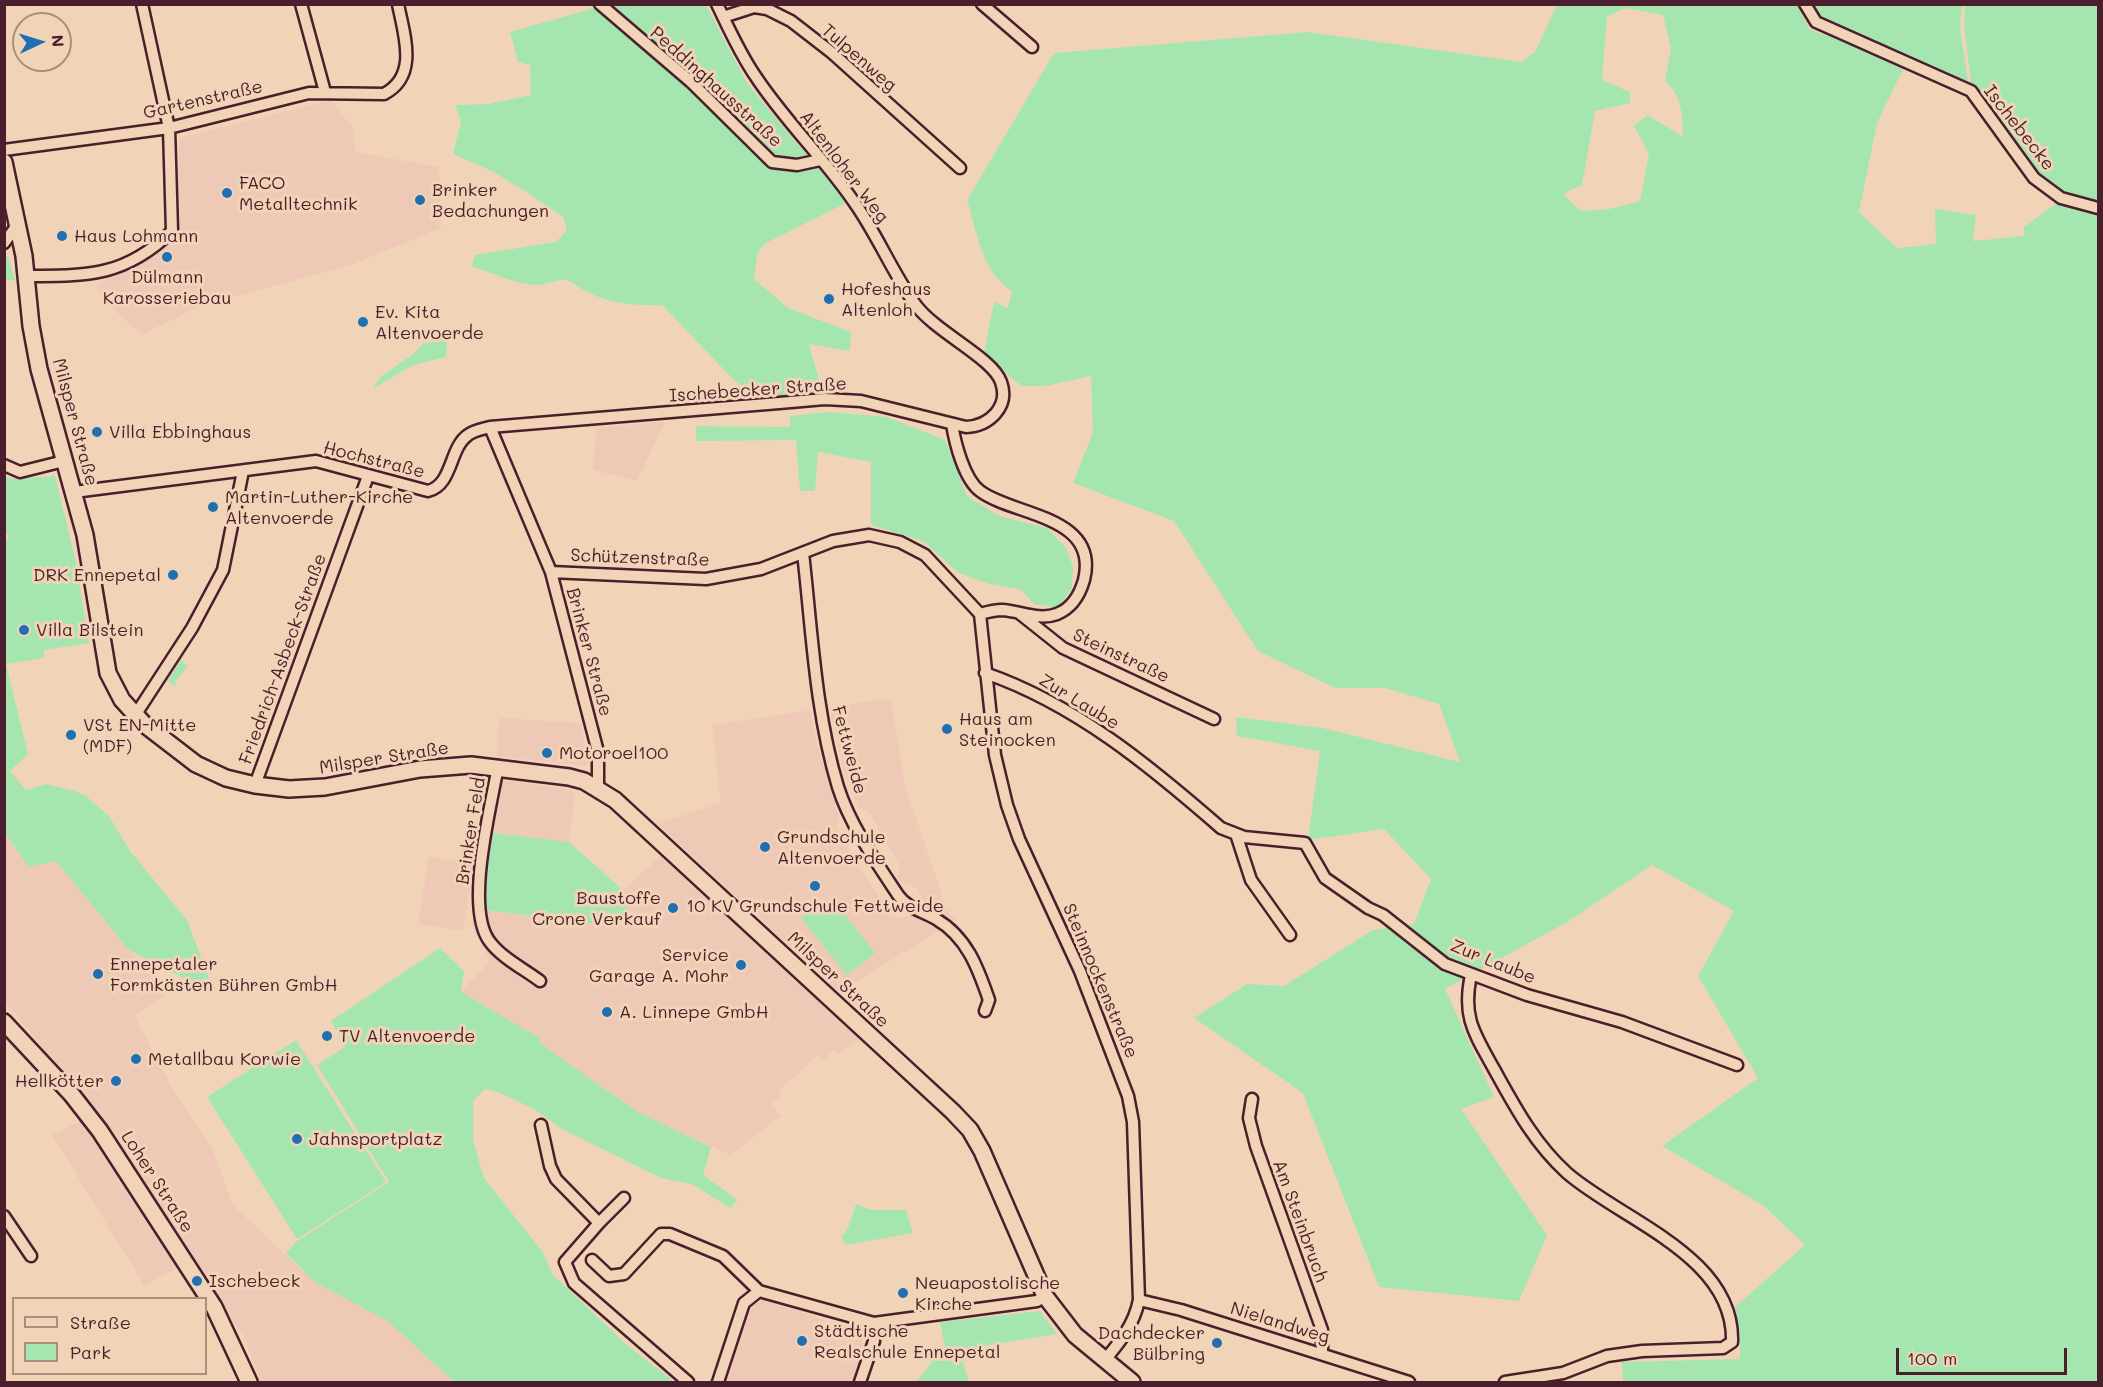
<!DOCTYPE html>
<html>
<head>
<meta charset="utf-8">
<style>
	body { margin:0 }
	#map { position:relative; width:2103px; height:1387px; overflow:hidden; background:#f1d4b8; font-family:Mali,sans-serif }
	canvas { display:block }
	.frame { position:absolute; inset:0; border:6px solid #4a1f2b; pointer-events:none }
	.legend { position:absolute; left:12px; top:1297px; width:195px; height:78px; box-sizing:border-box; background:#f1d4b8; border:2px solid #ae8c80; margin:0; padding:8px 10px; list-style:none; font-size:18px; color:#4a1f2b }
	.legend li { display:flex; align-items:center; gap:12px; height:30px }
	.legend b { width:30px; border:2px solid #ae8c80 }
	.north { position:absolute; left:12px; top:12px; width:60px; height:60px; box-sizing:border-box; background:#f1d4b8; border:2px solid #ae8c80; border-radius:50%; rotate:86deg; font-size:16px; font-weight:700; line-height:24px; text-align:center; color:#4a1f2b }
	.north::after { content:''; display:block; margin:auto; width:21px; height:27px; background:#1f6fb2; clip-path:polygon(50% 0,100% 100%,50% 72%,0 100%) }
	.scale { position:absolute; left:1896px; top:1348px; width:171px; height:27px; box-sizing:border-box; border:3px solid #4a1f2b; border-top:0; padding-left:8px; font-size:18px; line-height:21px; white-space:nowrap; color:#4a1f2b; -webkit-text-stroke:4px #f1d4b8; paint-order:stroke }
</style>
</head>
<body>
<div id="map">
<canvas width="2103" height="1387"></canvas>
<div class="frame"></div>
<ul class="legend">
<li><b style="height:8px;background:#f1d4b8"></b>Straße</li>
<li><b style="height:16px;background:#a5e6b0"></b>Park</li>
</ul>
<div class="north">N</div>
<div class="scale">100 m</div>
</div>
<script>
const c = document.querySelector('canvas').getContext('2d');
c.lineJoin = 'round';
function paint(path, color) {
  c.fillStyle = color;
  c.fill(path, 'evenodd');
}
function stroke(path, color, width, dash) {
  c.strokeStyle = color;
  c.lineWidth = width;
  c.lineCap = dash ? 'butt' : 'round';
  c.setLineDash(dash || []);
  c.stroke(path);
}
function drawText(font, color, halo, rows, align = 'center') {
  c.font = font + ' Mali,sans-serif';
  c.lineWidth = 6;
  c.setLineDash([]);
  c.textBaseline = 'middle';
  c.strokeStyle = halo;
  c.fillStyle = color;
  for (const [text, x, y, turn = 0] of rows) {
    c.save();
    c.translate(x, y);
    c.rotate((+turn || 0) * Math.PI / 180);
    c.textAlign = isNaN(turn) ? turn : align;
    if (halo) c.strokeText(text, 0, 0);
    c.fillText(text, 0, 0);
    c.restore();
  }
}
paint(new Path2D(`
	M 331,100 L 352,127 L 356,152 L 439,167 L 441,228 L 349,266 L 202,305 L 141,335 L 102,298 L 96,286 L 177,233 L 179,138 Z
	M 665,422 L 637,481 L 593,470 L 596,431 L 599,427 Z
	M 891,698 L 905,785 L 947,910 L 956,919 L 840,993 L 658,824 L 721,803 L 712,725 L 811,710 L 815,737 L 839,817 L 836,827 L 861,870 L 891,915 L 900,918 L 913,915 L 919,909 L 921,895 L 917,888 L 900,882 L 897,877 L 900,867 L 869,811 L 858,808 L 844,771 L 829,707 Z
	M 499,718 L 581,723 L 588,763 L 585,766 L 496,756 Z
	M 503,780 L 572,790 L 575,794 L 569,842 L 493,833 Z
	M 4,833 L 28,867 L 56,861 L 129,950 L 144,964 L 165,995 L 134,1015 L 170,1084 L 213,1151 L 233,1205 L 313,1281 L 389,1322 L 454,1382 L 261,1382 L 245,1339 L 193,1260 L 144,1285 L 52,1135 L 95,1114 L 5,1001 Z
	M 662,855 L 860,1040 L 838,1054 L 834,1050 L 823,1061 L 817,1056 L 779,1091 L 782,1095 L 771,1103 L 781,1116 L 730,1155 L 638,1112 L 541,1044 L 540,1038 L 461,992 L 490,961 L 471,923 L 484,910 L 606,925 L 629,915 L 623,890 Z
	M 429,857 L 474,864 L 463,931 L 418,924 Z
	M 765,1298 L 860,1334 L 866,1352 L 852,1382 L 726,1382 L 751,1306 Z`), '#eecab6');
paint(new Path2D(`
	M 1797,4 L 1809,29 L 1905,65 L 1877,123 L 1859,212 L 1897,248 L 1936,244 L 1935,209 L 1976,215 L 1973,241 L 2024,236 L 2024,227 L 2061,200 L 2098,210 L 2098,1382 L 1623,1382 L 1622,1362 L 1740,1359 L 1740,1337 L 1735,1307 L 1805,1245 L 1764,1206 L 1662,1146 L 1758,1078 L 1698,976 L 1734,911 L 1652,865 L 1569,921 L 1445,989 L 1494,1097 L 1461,1109 L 1547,1235 L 1519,1301 L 1379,1287 L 1303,1093 L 1194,1018 L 1247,984 L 1284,986 L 1373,930 L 1414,924 L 1431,879 L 1384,829 L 1308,840 L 1320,751 L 1237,736 L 1236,717 L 1323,728 L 1460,762 L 1439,704 L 1385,688 L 1335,688 L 1258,651 L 1174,521 L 1073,483 L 1093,432 L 1091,376 L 1046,386 L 1021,386 L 984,353 L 994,302 L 1008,308 L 1012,291 C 982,273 977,232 967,200 L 1054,53 L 1308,32 L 1521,62 L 1535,52 L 1557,5 ZM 1625,8 L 1663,15 L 1671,48 L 1665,81 C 1683,97 1682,114 1683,137 L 1648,115 L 1634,126 L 1649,154 L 1640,201 L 1609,209 L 1581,211 L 1563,194 L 1582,185 L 1595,111 L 1630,103 L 1630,92 L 1602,80 L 1607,17 Z
	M 592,5 L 706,5 L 747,83 L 793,139 L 850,201 L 764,244 L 757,255 L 754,279 L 788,308 L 851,332 L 850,351 L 809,344 L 823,394 L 757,397 L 733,379 L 662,305 C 634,306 607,304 582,289 C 576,286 573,282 566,280 C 557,279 548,284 539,285 C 515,285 495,273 472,267 L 475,255 L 556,242 L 567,230 L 563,217 L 531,195 L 492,171 L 453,154 L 461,122 L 455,105 L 489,104 L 531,95 L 530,65 L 518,62 L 510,32 L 591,9 Z
	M 1811,5 L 1962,5 L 1960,27 L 1969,88 L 1821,19 Z
	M 1965,5 L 2098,5 L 2098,206 L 2062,197 L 2035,177 L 1972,90 L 1964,27 Z
	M 8,256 L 15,281 L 5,279 L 5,258 Z
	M 447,340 L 446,357 L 413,365 L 373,389 L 379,378 L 412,355 L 423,344 Z
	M 828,412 L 887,417 L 945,440 L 967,496 L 999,516 L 1047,528 L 1067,549 L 1073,568 L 1072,588 L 1058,608 L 1034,604 L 1020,589 L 989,584 L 959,573 L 923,541 L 871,525 L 871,462 L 818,452 L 815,491 L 800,491 L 796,440 L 696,441 L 696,426 L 790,427 L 790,416 Z
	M 5,476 L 12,479 L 55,476 L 75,558 L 89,643 L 44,650 L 44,658 L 6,664 L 28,754 L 10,771 L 26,790 L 46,784 L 75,791 L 86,796 L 109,816 L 130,851 L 187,920 L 215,994 L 129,950 L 56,861 L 28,867 L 5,833 L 4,548 L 9,535 L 5,533 Z
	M 181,660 L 188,666 L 175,682 L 175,687 L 168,680 Z
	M 493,833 L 569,842 L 623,890 L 629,915 L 606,925 L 484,910 L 482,884 Z
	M 832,898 L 875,953 L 847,975 L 801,918 Z
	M 440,948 L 464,971 L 461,992 L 540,1038 L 541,1044 L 638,1112 L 711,1147 L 703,1175 L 738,1200 L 730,1208 L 692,1184 L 661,1178 L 562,1129 L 534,1109 L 498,1092 L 485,1089 L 473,1101 L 473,1140 L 484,1178 L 542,1251 L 553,1275 L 628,1346 L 672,1380 L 670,1382 L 454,1382 L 389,1322 L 313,1281 L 286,1253 L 297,1241 L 389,1182 L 317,1065 L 345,1047 L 331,1021 Z
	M 296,1040 L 386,1182 L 297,1239 L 207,1097 Z
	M 856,1204 L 871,1210 L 906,1210 L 913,1233 L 846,1245 L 841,1237 L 848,1228 Z
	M 1040,1311 L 1057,1334 L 948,1352 L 962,1359 L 969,1382 L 916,1382 L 935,1358 L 946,1352 L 940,1322 Z`), '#a5e6b0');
const street = new Path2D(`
	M 301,4 L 325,92
	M 600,4 L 691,82 L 772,162 L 797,165 L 820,160
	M 982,4 L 1032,47
	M 1805,4 L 1816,22 L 1971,91 L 2034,178 L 2061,198 L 2098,208
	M 723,17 L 754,7 L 767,9 L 791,21 L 831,52 L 960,168
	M 4,150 L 169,128 L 309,93 L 384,94 C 419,76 404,35 398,4
	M 4,243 L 18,224
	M 28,276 C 89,276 126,276 172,231 L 169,128 L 142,4
	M 952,424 C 955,443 964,479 980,491 C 1013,516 1100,515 1084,580 C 1080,594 1072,608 1057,614 C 1039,621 1020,611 1002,610 C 994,610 987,612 980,614
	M 490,427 L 551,572 L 598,752 L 598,789
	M 4,465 L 20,472 L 64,461
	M 74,492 L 316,461 L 428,491 C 453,485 449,448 468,435 C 474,430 483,429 490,427 L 779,403 L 825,399 L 861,401 L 966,427 C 989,426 1010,407 1001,382 C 993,358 935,332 915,304 C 892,272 877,234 854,202 C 824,158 785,121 756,77 C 740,54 729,29 717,4
	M 803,553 C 812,631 815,711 838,787 C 850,825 876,862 898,895 C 907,908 922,911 936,919 C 967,937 978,968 989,1000 L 985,1011
	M 551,572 L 706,579 L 761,569 L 833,541 L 869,535 L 900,542 L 925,555 L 980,614
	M 1019,613 L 1063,648 L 1214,719
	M 980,614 L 995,755 L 1007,805 L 1019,839 L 1080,971 L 1128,1096 L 1133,1122 L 1139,1300 C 1134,1325 1120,1342 1104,1361
	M 985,673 C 1075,704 1150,766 1221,828 L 1244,837 L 1305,843 L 1325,878 L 1368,908 L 1383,915 L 1445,964 L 1527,995 L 1622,1022 L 1737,1065
	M 136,714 L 192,628 L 223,570 L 243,471
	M 498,766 C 491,807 464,909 490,942 C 502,958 524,969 540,981
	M 255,785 L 368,476
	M 1236,834 L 1251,880 L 1290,935
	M 1471,975 C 1462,1017 1474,1033 1494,1069 C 1515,1107 1534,1143 1567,1173 C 1621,1220 1735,1256 1732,1342 L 1723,1348 L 1642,1351 L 1607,1356 L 1563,1373 L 1505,1382
	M 1252,1099 L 1249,1118 L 1256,1146 L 1322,1330 L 1322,1353
	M 541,1125 L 550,1166 L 556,1179 L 599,1223 L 565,1262 L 574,1283 L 688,1382
	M 4,1216 L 31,1256
	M 599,1223 L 624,1198
	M 592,1260 L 609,1276 L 624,1274 L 661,1234 L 670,1234 L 723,1256 L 759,1291
	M 1139,1300 L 1181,1310 L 1409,1382
	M 718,1382 L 744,1303 L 759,1291 L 874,1323 L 1037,1301 L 1045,1296
	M 860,1382 L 874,1341 L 874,1323`);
const secondary = new Path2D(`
	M 4,162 L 24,256 L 31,326 L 39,369 L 85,535 L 108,673 L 122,700 L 144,724 L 196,764 L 226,778 L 255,785 L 289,789 L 325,787 L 420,769 L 471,765 L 569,777 L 584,781 L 615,800 L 953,1112 L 970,1130 L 982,1151 L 1045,1296 L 1075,1335 L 1132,1382
	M 4,1022 L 72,1095 L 100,1131 L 214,1307 L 249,1382`);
stroke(street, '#4a1f2b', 15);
stroke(secondary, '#4a1f2b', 20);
stroke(street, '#f1d4b8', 10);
stroke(secondary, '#f1d4b8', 15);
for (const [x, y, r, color] of [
	[227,193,6,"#1f6fb2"],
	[420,200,6,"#1f6fb2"],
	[62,236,6,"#1f6fb2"],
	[167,257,6,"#1f6fb2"],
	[829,299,6,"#1f6fb2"],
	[363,322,6,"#1f6fb2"],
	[97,432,6,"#1f6fb2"],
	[213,507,6,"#1f6fb2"],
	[173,575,6,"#1f6fb2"],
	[24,630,6,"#1f6fb2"],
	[947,729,6,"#1f6fb2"],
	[71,735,6,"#1f6fb2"],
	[547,753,6,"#1f6fb2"],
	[765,847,6,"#1f6fb2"],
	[815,886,6,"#1f6fb2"],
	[673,908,6,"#1f6fb2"],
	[741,965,6,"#1f6fb2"],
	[98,974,6,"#1f6fb2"],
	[607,1012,6,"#1f6fb2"],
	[327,1036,6,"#1f6fb2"],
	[136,1059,6,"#1f6fb2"],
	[116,1081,6,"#1f6fb2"],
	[297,1139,6,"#1f6fb2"],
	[197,1281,6,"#1f6fb2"],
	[903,1293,6,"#1f6fb2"],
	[802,1341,6,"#1f6fb2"],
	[1217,1343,6,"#1f6fb2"]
]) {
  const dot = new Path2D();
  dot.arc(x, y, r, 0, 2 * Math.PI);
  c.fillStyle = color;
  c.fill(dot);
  stroke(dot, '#f1d4b8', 2);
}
drawText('18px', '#4a1f2b', '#f1d4b8', [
	["Tulpenweg",859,58,41],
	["Peddinghausstraße",716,87,42],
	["Gartenstraße",203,100,-13],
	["Ischebecke",2019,128,52],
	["Altenloher Weg",844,167,53],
	["Ischebecker Straße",758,390,-4],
	["Milsper Straße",75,422,75],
	["Hochstraße",374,460,14],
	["Schützenstraße",640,558,2],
	["Brinker Straße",589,652,75],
	["Steinstraße",1121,656,25],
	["Friedrich-Asbeck-Straße",283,659,-70],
	["Zur Laube",1079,702,31],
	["Fettweide",849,750,75],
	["Milsper Straße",384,758,-9],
	["Brinker Feld",471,831,-81],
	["Zur Laube",1493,962,22],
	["Milsper Straße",838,980,43],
	["Steinnockenstraße",1100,981,67],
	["Loher Straße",157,1182,57],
	["Am Steinbruch",1300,1221,70],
	["Nielandweg",1280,1323,17]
]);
drawText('18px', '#4a1f2b', '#f1d4b8', [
	["FACO",239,183],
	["Metalltechnik",239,204],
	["Brinker",432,190],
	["Bedachungen",432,211],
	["Haus Lohmann",74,236],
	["Dülmann",167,277,"center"],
	["Karosseriebau",167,298,"center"],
	["Hofeshaus",841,289],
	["Altenloh",841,310],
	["Ev. Kita",375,312],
	["Altenvoerde",375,333],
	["Villa Ebbinghaus",109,432],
	["Martin-Luther-Kirche",225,497],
	["Altenvoerde",225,518],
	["DRK Ennepetal",161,575,"right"],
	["Villa Bilstein",36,630],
	["Haus am",959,719],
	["Steinocken",959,740],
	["VSt EN-Mitte",83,725],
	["(MDF)",83,746],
	["Motoroel100",559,753],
	["Grundschule",777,837],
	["Altenvoerde",777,858],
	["Baustoffe",661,898,"right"],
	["Crone Verkauf",661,919,"right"],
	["10 KV Grundschule Fettweide",815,906,"center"],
	["Service",729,955,"right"],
	["Garage A. Mohr",729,976,"right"],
	["Ennepetaler",110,964],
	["Formkästen Bühren GmbH",110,985],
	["A. Linnepe GmbH",619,1012],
	["TV Altenvoerde",339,1036],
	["Metallbau Korwie",148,1059],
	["Hellkötter",104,1081,"right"],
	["Jahnsportplatz",309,1139],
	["Ischebeck",209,1281],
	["Neuapostolische",915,1283],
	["Kirche",915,1304],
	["Städtische",814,1331],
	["Realschule Ennepetal",814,1352],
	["Dachdecker",1205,1333,"right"],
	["Bülbring",1205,1354,"right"]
], 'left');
</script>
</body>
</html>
